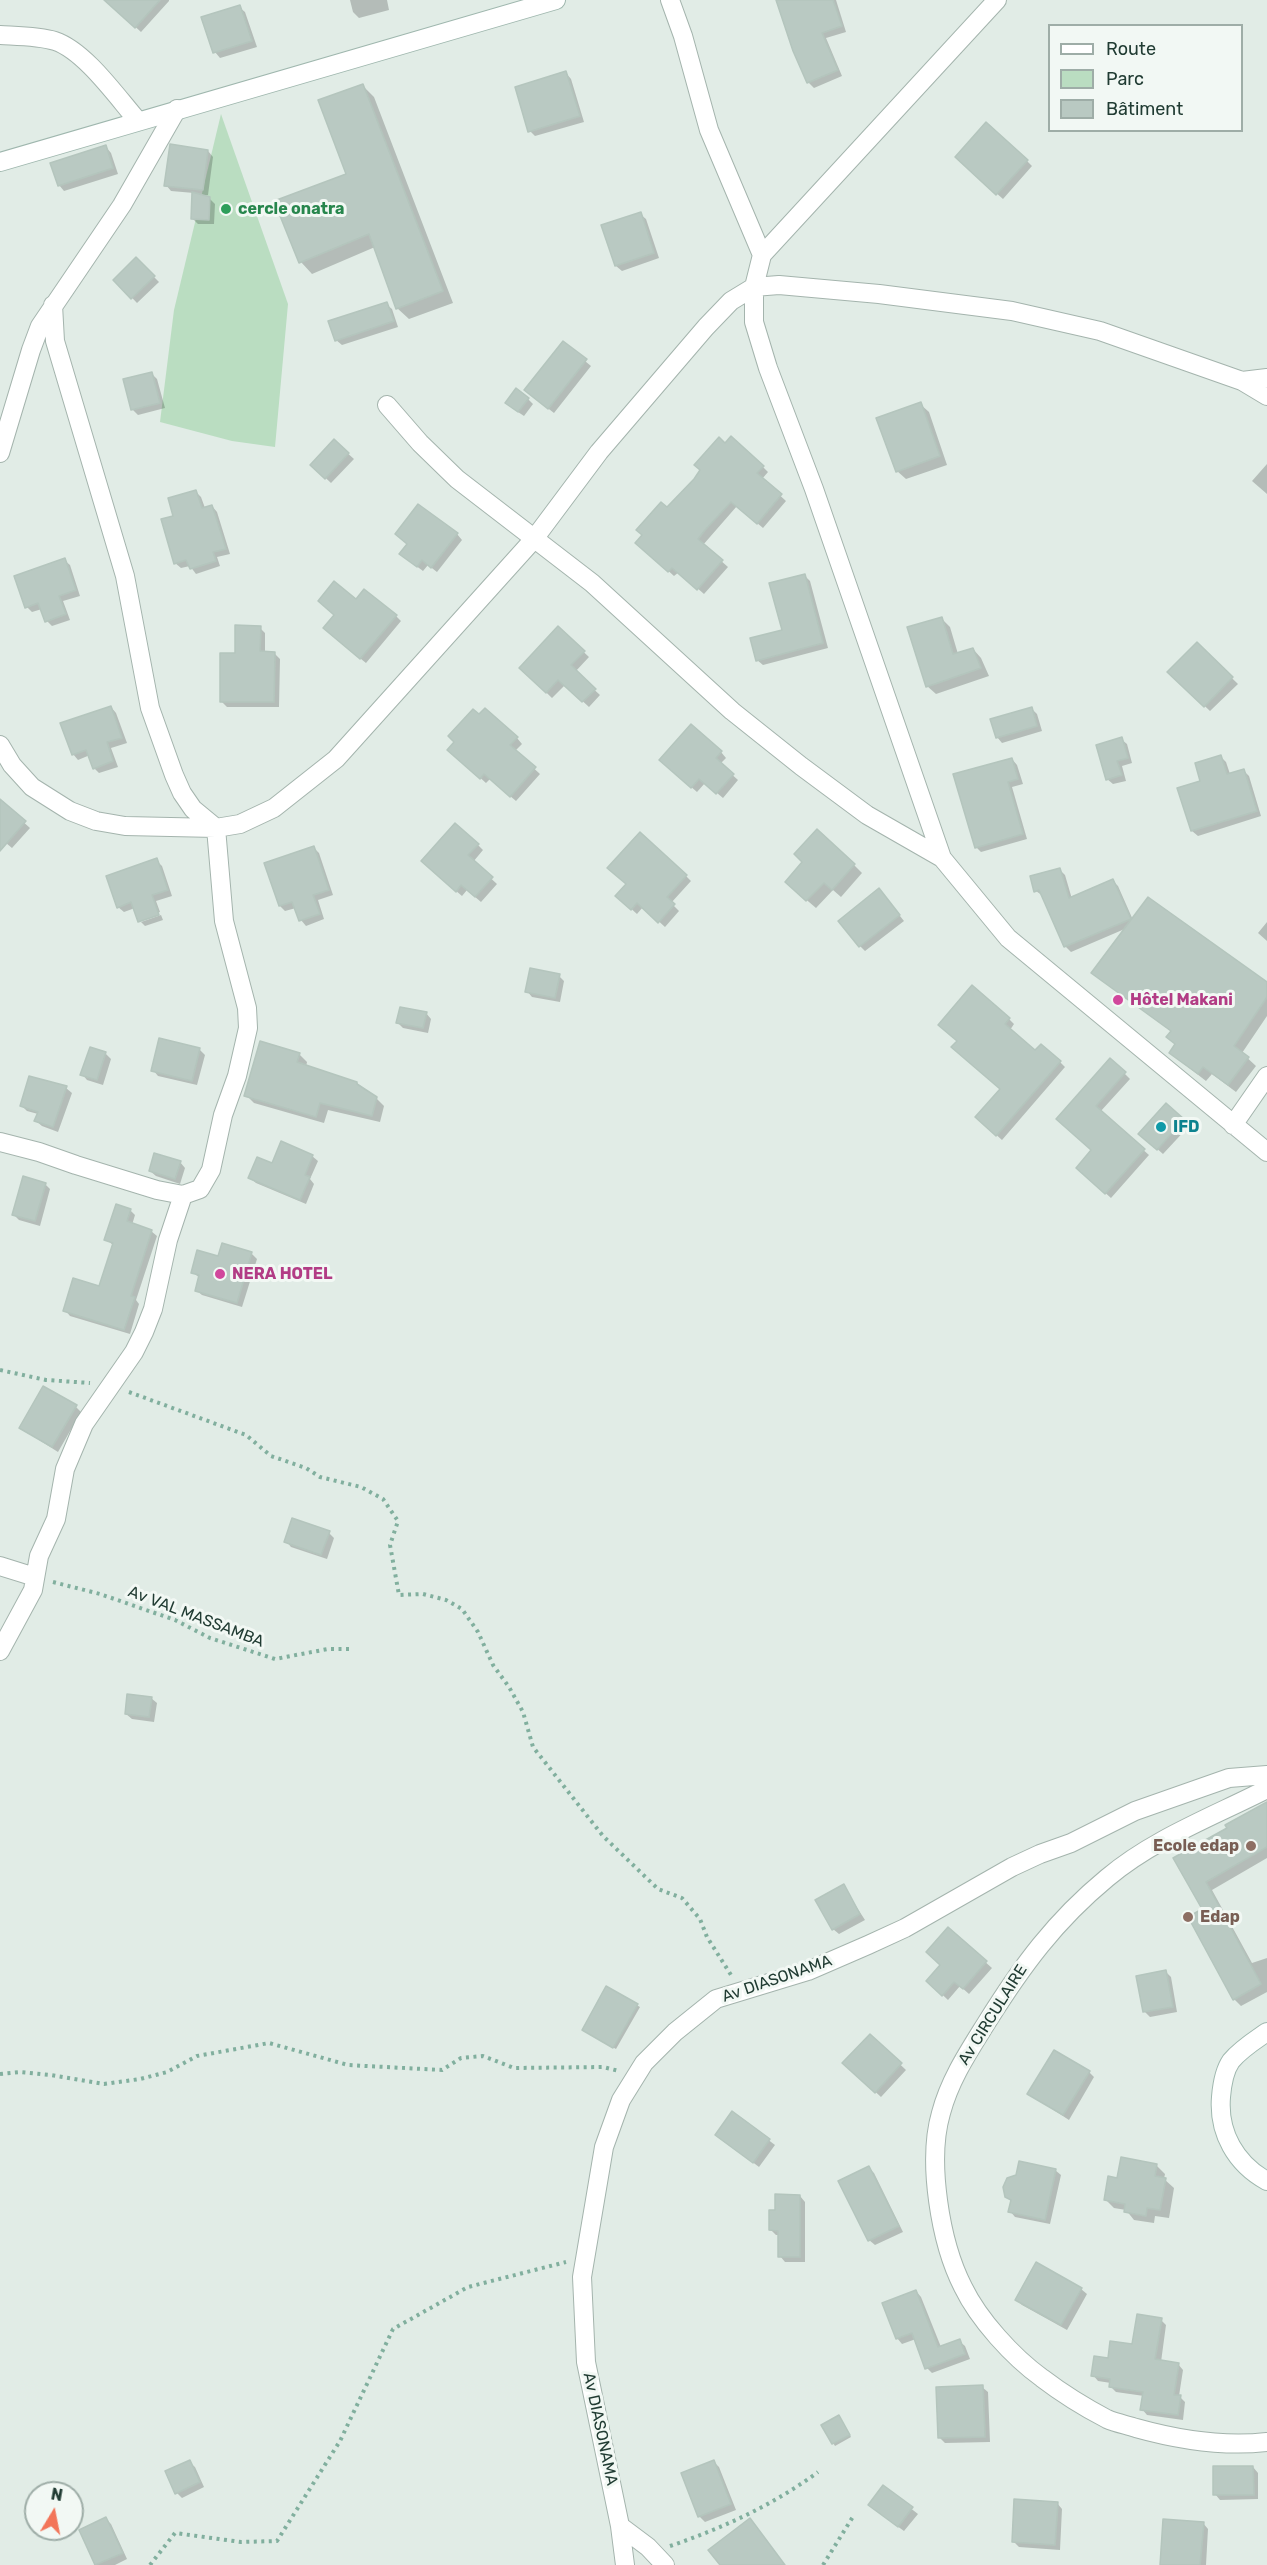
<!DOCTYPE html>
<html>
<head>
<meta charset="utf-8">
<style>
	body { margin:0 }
	#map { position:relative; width:1267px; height:2565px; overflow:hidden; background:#e1ece6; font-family:Rubik,sans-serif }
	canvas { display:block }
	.legend { position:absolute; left:1048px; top:24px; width:195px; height:108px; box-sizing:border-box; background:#f2f8f4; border:2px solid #9eada7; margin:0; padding:8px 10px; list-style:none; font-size:18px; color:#213c33 }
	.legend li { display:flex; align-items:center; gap:12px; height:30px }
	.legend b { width:30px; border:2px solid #9eada7 }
	.north { position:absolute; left:24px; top:2481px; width:60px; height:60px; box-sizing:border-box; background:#f2f8f4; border:2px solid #9eada7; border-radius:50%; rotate:10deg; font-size:16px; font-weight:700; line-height:24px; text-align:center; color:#213c33 }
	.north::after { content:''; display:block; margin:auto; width:21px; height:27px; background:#f27559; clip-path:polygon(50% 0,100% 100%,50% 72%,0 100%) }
</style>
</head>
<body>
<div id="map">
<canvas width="1267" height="2565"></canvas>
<ul class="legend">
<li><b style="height:8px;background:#fff"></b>Route</li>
<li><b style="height:16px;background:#baddc1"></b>Parc</li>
<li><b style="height:16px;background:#b9c9c2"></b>Bâtiment</li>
</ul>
<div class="north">N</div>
</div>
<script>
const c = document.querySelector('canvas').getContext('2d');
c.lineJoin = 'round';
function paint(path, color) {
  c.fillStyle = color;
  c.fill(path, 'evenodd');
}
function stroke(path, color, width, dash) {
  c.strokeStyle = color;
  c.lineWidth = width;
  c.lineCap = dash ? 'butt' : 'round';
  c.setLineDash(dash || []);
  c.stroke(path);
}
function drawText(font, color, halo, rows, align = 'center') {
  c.font = font + ' Rubik,sans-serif';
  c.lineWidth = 6;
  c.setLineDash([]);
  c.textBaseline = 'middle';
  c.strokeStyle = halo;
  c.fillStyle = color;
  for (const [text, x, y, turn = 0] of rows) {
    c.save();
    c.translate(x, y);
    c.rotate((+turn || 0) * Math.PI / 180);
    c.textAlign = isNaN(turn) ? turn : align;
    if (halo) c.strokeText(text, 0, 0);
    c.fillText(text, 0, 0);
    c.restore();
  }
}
paint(new Path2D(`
	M 221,114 L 288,304 L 275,447 L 232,441 L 160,422 L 174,310 Z`), '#baddc1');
paint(new Path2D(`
	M 115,0 L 169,0 L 169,1 L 141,32 L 117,10 Z
	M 350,0 L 387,0 L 389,10 L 359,18 L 353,12 Z
	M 779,0 L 836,0 L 846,32 L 826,38 L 842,76 L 814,88 L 808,82 L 794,49 Z
	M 239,7 L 245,12 L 257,47 L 220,58 L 215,52 Z
	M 566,73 L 571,79 L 584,122 L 535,136 L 530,131 Z
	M 362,85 L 374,97 L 453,303 L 409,319 L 397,308 L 375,247 L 312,274 L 301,262 L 348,174 Z
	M 106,147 L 111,153 L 118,174 L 64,191 L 59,185 Z
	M 208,151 L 213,157 L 208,195 L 200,196 L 209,198 L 215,204 L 214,224 L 198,224 L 192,218 L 194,193 L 171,191 L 166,185 Z
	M 1027,161 L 1032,166 L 1003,199 L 962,163 Z
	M 640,214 L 646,219 L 659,258 L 622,271 L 616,266 Z
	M 136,259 L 159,282 L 137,303 L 115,280 Z
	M 386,304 L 392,309 L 398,327 L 342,345 L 336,340 Z
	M 563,343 L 591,366 L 554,413 L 532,396 Z
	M 152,374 L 157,379 L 165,408 L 138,415 L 132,409 Z
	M 528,399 L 533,404 L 524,416 L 512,408 Z
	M 920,404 L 929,412 L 947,465 L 906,479 L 897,471 Z
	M 334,441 L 354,459 L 331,483 L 312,465 Z
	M 1267,464 L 1267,494 L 1252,481 Z
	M 763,467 L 768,472 L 762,479 L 786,501 L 763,528 L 737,506 L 703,545 L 728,567 L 704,594 L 679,572 L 674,576 L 643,548 L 667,509 Z
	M 196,492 L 201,497 L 205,508 L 212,506 L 217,512 L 230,554 L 217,557 L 220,566 L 196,574 L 190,566 L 181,568 L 175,563 L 175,517 Z
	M 457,534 L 462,540 L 437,572 L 428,565 L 423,571 L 407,559 Z
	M 64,560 L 70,565 L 80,596 L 63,601 L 70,620 L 52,626 L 47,621 L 42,609 L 32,612 L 27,607 Z
	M 804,575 L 810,581 L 828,648 L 763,665 L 757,660 L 784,631 Z
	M 356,601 L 396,616 L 401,621 L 366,663 L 330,634 Z
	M 941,618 L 950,627 L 958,654 L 973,649 L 981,658 L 989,676 L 936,694 L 927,686 Z
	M 260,628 L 265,633 L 265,653 L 274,653 L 280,659 L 279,707 L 227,707 L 221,701 L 236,655 Z
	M 558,628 L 589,657 L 575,672 L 600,695 L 589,707 L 565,685 L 552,698 L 521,668 Z
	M 1197,644 L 1238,684 L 1210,711 L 1169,672 Z
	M 111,707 L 116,713 L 127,743 L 111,748 L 118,767 L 99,773 L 94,768 L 90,755 L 78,760 L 73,754 Z
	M 1031,708 L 1037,714 L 1042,731 L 1002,743 L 997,737 Z
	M 517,738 L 522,744 L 515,751 L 540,774 L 516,801 L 490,779 L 486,783 L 455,755 Z
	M 1121,739 L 1127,744 L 1132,763 L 1122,766 L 1126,781 L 1113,784 L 1107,779 Z
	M 721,752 L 726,758 L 720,764 L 738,780 L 723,798 L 705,783 L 697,792 L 667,766 Z
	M 1221,757 L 1226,762 L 1230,774 L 1243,770 L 1249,776 L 1261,816 L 1198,836 L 1192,831 L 1179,789 L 1202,782 Z
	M 1012,759 L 1017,765 L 1023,784 L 1012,787 L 1027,839 L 981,852 L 976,847 Z
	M 0,801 L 30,828 L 12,848 L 6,843 L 0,849 Z
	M 478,845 L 483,850 L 473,862 L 497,884 L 481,902 L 467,890 L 462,896 L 428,867 Z
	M 314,848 L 319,853 L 333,895 L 318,900 L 324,919 L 306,926 L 301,920 L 296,908 L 285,911 L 280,906 Z
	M 156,860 L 162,866 L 172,896 L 156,901 L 160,912 L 140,919 L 140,922 L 135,908 L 124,912 L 118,907 Z
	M 854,865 L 862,873 L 841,897 L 833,890 L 816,908 L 795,890 Z
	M 1059,869 L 1065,875 L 1072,899 L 1113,881 L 1118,886 L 1133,920 L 1267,984 L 1267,1016 L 1242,1053 L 1256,1066 L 1236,1092 L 1212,1074 L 1206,1081 L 1179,1060 L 1171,1053 L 1176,1045 L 1168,1037 L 1172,1032 L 1093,973 L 1127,928 L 1071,952 L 1065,946 L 1043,896 L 1036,891 Z
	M 686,876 L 691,881 L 671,903 L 679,911 L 665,927 L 643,907 L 637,914 L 617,896 L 627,885 Z
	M 884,896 L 904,921 L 865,951 L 860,946 Z
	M 161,915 L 163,920 L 145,926 L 141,922 Z
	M 1267,922 L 1267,941 L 1258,933 Z
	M 559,976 L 564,981 L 560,1002 L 532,997 L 527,991 Z
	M 426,1013 L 431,1019 L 428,1033 L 403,1028 L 398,1023 Z
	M 1009,1019 L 1014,1024 L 1010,1030 L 1036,1052 L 1060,1062 L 1065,1067 L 1002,1140 L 982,1122 L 1001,1089 L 959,1053 Z
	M 91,1049 L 106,1054 L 111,1059 L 103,1085 L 87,1080 L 82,1074 Z
	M 200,1050 L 205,1055 L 197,1085 L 158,1076 L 153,1070 Z
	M 299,1054 L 307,1062 L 306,1067 L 357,1083 L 376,1098 L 384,1106 L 380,1122 L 328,1110 L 324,1123 L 254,1103 L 246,1095 Z
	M 1111,1060 L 1130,1079 L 1100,1112 L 1149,1155 L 1111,1198 L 1083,1173 L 1093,1151 L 1063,1124 Z
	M 66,1088 L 72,1093 L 58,1132 L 42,1126 L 36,1121 L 38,1114 L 27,1111 L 21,1105 Z
	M 1166,1105 L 1189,1126 L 1163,1154 L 1146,1139 Z
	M 312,1156 L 318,1161 L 310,1179 L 314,1184 L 306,1204 L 256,1183 L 250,1178 L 272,1165 Z
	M 180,1162 L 185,1168 L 180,1184 L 156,1176 L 150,1171 Z
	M 45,1184 L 50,1189 L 40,1226 L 19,1220 L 14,1215 Z
	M 130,1210 L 135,1215 L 132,1225 L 151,1231 L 157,1236 L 136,1300 L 139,1304 L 130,1334 L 70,1316 L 65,1310 L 100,1288 L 114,1246 L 106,1239 Z
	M 251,1253 L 257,1259 L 242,1307 L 202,1295 L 196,1290 L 200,1278 L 192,1272 L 219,1258 Z
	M 76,1407 L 81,1412 L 58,1452 L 20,1428 Z
	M 329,1533 L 334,1538 L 327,1559 L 291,1547 L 286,1541 Z
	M 151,1698 L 157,1703 L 154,1722 L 132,1719 L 126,1714 Z
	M 1267,1803 L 1267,1858 L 1212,1890 L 1252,1963 L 1267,1958 L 1267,1992 L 1241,2006 L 1234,1999 L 1205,1910 L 1175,1859 L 1229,1829 Z
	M 843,1886 L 865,1920 L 839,1934 L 833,1929 Z
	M 948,1929 L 992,1968 L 969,1994 L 960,1986 L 948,2000 L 928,1981 L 942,1965 Z
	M 1166,1972 L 1171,1977 L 1177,2012 L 1150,2017 L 1145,2012 Z
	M 607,1988 L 640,2007 L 616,2049 L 586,2032 Z
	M 870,2036 L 906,2070 L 881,2097 L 844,2063 Z
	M 1089,2072 L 1094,2077 L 1069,2120 L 1029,2094 Z
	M 733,2113 L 775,2145 L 759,2167 L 717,2135 Z
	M 1156,2165 L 1165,2174 L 1164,2179 L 1174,2188 L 1169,2218 L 1155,2216 L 1154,2223 L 1134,2220 L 1126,2210 L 1114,2208 L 1105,2199 L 1118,2179 Z
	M 869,2168 L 874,2173 L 903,2232 L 875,2245 L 869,2240 Z
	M 1055,2170 L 1061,2175 L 1050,2224 L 1015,2217 L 1010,2211 L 1012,2202 L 1006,2196 Z
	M 800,2196 L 805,2202 L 805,2262 L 785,2262 L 780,2256 L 780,2235 L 776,2235 L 771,2230 L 777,2211 Z
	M 1081,2289 L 1087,2294 L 1067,2330 L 1022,2305 L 1017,2300 Z
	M 916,2291 L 921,2297 L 941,2347 L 959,2341 L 965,2346 L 970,2359 L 932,2373 L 927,2368 L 916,2339 L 902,2344 L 897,2338 Z
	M 1161,2320 L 1166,2325 L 1161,2362 L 1178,2364 L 1183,2370 L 1179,2396 L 1185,2402 L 1183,2420 L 1147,2415 L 1142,2409 L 1144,2396 L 1116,2392 L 1111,2387 L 1111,2383 L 1098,2381 L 1093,2375 L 1109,2360 L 1134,2346 Z
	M 982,2387 L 988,2392 L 990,2442 L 945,2443 L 940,2438 Z
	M 841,2419 L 851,2437 L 835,2446 L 823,2426 Z
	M 189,2462 L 195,2467 L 204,2487 L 182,2498 L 177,2493 Z
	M 714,2462 L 719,2467 L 736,2510 L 705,2522 L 699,2516 Z
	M 1253,2467 L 1258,2473 L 1258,2499 L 1220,2500 L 1215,2494 Z
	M 883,2487 L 918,2514 L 904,2531 L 875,2510 Z
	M 1057,2503 L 1062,2509 L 1060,2550 L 1019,2547 L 1013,2541 Z
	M 106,2519 L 111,2524 L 127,2559 L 115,2565 L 97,2565 L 81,2531 Z
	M 1203,2523 L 1208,2529 L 1206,2565 L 1162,2565 Z`), '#0003');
const building = new Path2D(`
	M 104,0 L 160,0 L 135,28 Z
	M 776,0 L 833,0 L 842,26 L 822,33 L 838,70 L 807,83 L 793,51 Z
	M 240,5 L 252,41 L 213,53 L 201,17 Z
	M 566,71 L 580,116 L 528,132 L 515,87 Z
	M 363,84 L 443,291 L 396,309 L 369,234 L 299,263 L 274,201 L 346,174 L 318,100 Z
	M 986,122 L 1028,160 L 996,195 L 955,157 Z
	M 170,144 L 208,150 L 203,190 L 164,186 Z
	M 106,145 L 113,168 L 58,186 L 50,163 Z
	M 192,192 L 210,197 L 209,220 L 191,219 Z
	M 641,212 L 654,253 L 615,266 L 601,225 Z
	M 136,257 L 155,276 L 131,299 L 113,280 Z
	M 387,302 L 394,321 L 335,341 L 328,321 Z
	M 563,341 L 587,359 L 548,409 L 524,390 Z
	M 152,372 L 160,403 L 131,410 L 123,379 Z
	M 516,388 L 529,398 L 518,412 L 505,403 Z
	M 921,402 L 940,456 L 896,472 L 876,418 Z
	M 731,436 L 764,466 L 757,473 L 782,494 L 757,524 L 731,502 L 705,530 L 698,539 L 723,560 L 697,590 L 672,568 L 668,572 L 635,543 L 642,535 L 636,530 L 661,502 L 667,507 L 694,479 L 700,470 L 694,465 L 719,437 L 725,443 Z
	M 334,439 L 349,453 L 325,479 L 310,465 Z
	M 196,490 L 202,508 L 212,505 L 226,549 L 213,552 L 216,561 L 190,569 L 186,560 L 174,564 L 161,519 L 173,516 L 168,498 Z
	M 418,504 L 458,533 L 431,568 L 422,560 L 417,567 L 399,554 L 407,544 L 395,534 Z
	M 65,558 L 76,590 L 59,596 L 66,614 L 45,622 L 38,603 L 25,608 L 14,576 Z
	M 805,574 L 823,643 L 756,661 L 750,638 L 782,630 L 769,583 Z
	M 334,581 L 356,599 L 364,589 L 397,615 L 360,659 L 323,628 L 334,615 L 318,601 Z
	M 942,617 L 953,654 L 973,648 L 981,668 L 926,687 L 907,627 Z
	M 235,625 L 261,626 L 260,651 L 275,652 L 274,702 L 220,702 L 220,653 L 235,653 Z
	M 558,626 L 585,651 L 571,665 L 596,689 L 582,702 L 558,680 L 546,693 L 519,668 Z
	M 1197,642 L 1233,677 L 1204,707 L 1167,672 Z
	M 111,706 L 122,738 L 107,742 L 113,761 L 93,769 L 86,750 L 72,755 L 60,723 Z
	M 1032,707 L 1037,726 L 996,738 L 990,719 Z
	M 485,708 L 518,737 L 510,745 L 536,767 L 510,797 L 484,774 L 480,779 L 447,750 L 454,742 L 448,736 L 473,709 L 479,714 Z
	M 691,724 L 722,751 L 716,758 L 734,774 L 716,794 L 699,779 L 691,788 L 659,760 Z
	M 1122,737 L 1128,758 L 1117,761 L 1122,775 L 1106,780 L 1096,745 Z
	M 1221,755 L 1227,774 L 1244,769 L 1257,811 L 1191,831 L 1177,788 L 1200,781 L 1195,763 Z
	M 1012,758 L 1018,779 L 1008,782 L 1023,834 L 975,848 L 953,774 Z
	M 0,799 L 26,821 L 0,851 Z
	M 455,823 L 479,844 L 468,855 L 493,877 L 475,897 L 461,885 L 456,892 L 421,861 Z
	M 817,829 L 855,864 L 832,890 L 824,883 L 806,901 L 785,882 L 802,862 L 794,854 Z
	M 640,832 L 687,875 L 667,897 L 675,904 L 658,923 L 637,903 L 631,910 L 615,896 L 626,884 L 607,868 Z
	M 314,846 L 329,890 L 313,895 L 320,914 L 299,921 L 292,902 L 279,906 L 264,863 Z
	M 157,858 L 168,890 L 152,895 L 159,915 L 138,922 L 131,902 L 117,908 L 106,876 Z
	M 1060,868 L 1069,898 L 1113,879 L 1131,919 L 1064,947 L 1039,890 L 1034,892 L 1030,876 Z
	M 879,888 L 900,915 L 859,947 L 838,921 Z
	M 1148,897 L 1267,982 L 1267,997 L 1234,1046 L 1249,1057 L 1228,1085 L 1203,1067 L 1198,1074 L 1169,1053 L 1175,1044 L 1166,1037 L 1171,1031 L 1091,973 Z
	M 530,968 L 560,974 L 555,998 L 525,992 Z
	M 972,985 L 1010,1018 L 1005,1024 L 1035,1050 L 1041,1044 L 1061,1061 L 996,1136 L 975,1117 L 1000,1089 L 951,1047 L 957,1041 L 938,1025 Z
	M 400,1007 L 427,1012 L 423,1028 L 396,1023 Z
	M 159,1038 L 200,1048 L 192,1081 L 151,1071 Z
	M 260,1041 L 300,1053 L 297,1062 L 357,1082 L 357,1084 L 377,1097 L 372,1116 L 320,1103 L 316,1117 L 244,1096 Z
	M 90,1047 L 106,1052 L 97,1080 L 80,1075 Z
	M 1110,1058 L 1126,1072 L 1096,1106 L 1145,1149 L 1105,1194 L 1076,1168 L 1091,1150 L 1056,1119 Z
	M 29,1076 L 67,1086 L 53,1127 L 34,1121 L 38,1112 L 20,1106 Z
	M 1166,1103 L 1184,1119 L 1157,1150 L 1138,1134 Z
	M 281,1141 L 313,1155 L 305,1175 L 310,1177 L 300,1200 L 248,1178 L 257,1157 L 272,1163 Z
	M 154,1153 L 181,1161 L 175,1179 L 149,1171 Z
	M 23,1176 L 46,1183 L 35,1221 L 12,1215 Z
	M 116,1204 L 131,1209 L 127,1221 L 152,1230 L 131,1296 L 135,1297 L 124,1330 L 63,1311 L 73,1278 L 99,1286 L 113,1243 L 104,1240 Z
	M 222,1243 L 252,1252 L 237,1303 L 195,1291 L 199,1275 L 191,1273 L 197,1250 L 218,1256 Z
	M 43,1386 L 77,1405 L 52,1447 L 19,1428 Z
	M 292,1518 L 330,1531 L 321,1555 L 284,1542 Z
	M 127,1694 L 152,1697 L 149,1717 L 125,1714 Z
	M 1267,1802 L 1267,1847 L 1206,1882 L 1261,1984 L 1233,2000 L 1188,1917 L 1202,1909 L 1173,1858 L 1227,1828 L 1225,1825 Z
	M 844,1884 L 860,1914 L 832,1930 L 815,1900 Z
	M 948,1927 L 987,1961 L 963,1989 L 954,1982 L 942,1996 L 926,1981 L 940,1965 L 926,1952 Z
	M 1166,1970 L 1173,2007 L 1143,2012 L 1136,1976 Z
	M 606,1986 L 638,2004 L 613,2048 L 582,2030 Z
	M 870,2034 L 902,2063 L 875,2093 L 842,2063 Z
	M 1054,2050 L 1090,2071 L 1063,2115 L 1027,2094 Z
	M 732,2111 L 770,2139 L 753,2163 L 715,2135 Z
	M 1121,2157 L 1157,2164 L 1155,2176 L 1166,2178 L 1160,2210 L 1147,2208 L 1146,2216 L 1124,2212 L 1125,2204 L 1104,2200 L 1108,2176 L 1117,2178 Z
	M 1019,2161 L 1056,2169 L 1045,2220 L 1008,2212 L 1011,2200 L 1005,2197 L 1003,2187 L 1007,2178 L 1016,2175 Z
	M 869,2166 L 899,2226 L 868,2241 L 838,2181 Z
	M 775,2194 L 800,2195 L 800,2257 L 778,2257 L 778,2231 L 769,2230 L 769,2210 L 775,2210 Z
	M 1036,2262 L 1082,2288 L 1061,2325 L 1015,2300 Z
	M 916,2290 L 938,2347 L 960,2339 L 965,2354 L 925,2369 L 912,2333 L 896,2339 L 882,2303 Z
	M 1137,2314 L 1162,2318 L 1155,2359 L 1179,2363 L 1174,2395 L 1181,2395 L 1178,2415 L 1140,2410 L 1143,2392 L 1109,2387 L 1110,2379 L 1091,2376 L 1094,2356 L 1108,2358 L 1110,2341 L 1132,2344 Z
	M 983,2385 L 985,2437 L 938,2438 L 936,2387 Z
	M 839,2415 L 850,2435 L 832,2444 L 821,2425 Z
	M 190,2460 L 200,2482 L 175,2494 L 165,2471 Z
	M 714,2460 L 731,2504 L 698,2517 L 681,2473 Z
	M 1213,2466 L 1253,2466 L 1254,2495 L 1213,2495 Z
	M 883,2485 L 913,2507 L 898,2527 L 868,2505 Z
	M 1014,2499 L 1058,2502 L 1055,2545 L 1012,2542 Z
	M 106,2517 L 123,2553 L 95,2565 L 79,2530 Z
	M 750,2518 L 785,2565 L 720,2565 L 708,2550 Z
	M 1163,2519 L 1204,2522 L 1200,2565 L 1160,2565 Z`);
paint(building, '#b9c9c2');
stroke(building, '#b4c5bd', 1.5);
const street = new Path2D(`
	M 670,0 L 683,36 L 709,130 L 762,255
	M 0,35 C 17,36 39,36 55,41 C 85,51 117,97 138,121
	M 1242,381 L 1267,396
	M 387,405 L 420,443 L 457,479 L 592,583 L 732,711 L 801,766 L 867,815 L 942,858 L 1008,938 L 1267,1152
	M 0,453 L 31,350 L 40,326 L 122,205 L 177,109
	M 0,745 L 12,765 L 32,787 L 70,811 L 96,821 L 125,826 L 216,828 L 240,824 L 274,808 L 336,759 L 534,539 L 599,452 L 706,327 L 731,301 L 754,287 L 779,285 L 879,294 L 1012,311 L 1100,331 L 1242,381 L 1267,378
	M 942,858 L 814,489 L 768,368 L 754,322 L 754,287 L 762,255 L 997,0
	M 1233,1125 L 1267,1076
	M 0,1142 L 39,1152 L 76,1165 L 157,1190 L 183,1195 L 200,1189 L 211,1170 L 223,1115 L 237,1076 L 248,1028 L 247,1008 L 224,921 L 216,828 L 193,809 L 182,793 L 174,775 L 150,708 L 125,576 L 55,341 L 53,305
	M 0,1566 L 35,1577
	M 0,1651 L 33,1590 L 39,1556 L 56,1519 L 65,1469 L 84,1424 L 134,1352 L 144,1332 L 153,1309 L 168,1240 L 183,1195
	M 1267,1789 C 1214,1816 1153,1839 1107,1878 C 1055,1921 1022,1966 987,2022 C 969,2051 950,2079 941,2113 C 927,2161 940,2242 963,2287 C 979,2320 1013,2357 1042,2378 C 1063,2394 1084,2407 1107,2419 C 1116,2423 1127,2425 1136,2428 C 1179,2440 1223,2447 1267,2442
	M 620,2526 L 648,2547 L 665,2565
	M 625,2565 L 620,2526 L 586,2362 L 582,2277 L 604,2147 L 621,2100 L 644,2063 L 675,2032 L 716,1999 L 808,1971 L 868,1945 L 905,1928 L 1012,1867 L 1040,1854 L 1071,1843 L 1135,1811 L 1229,1778 L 1267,1775`);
const secondary = new Path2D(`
	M 0,162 L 556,0
	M 1267,2032 C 1254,2041 1241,2049 1231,2061 C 1224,2071 1222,2085 1221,2097 C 1218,2133 1236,2164 1267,2181`);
stroke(street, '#a4b4ad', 20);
stroke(secondary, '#9fb7ae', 20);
stroke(new Path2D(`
	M 0,1370 L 46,1380 L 90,1383
	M 129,1392 L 246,1435 L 271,1456 L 306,1468 L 320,1477 L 361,1487 L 383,1499 L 398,1521 L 390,1545 L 399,1595 L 423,1594 L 446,1600 L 462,1609 L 478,1632 L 493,1665 L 509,1687 L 523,1712 L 533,1747 L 603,1836 L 658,1889 L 682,1898 L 700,1919 L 707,1937 L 731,1975
	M 53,1582 L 100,1594 L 175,1620 L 210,1638 L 275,1659 L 328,1649 L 349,1649
	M 0,2074 L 20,2072 L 51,2075 L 104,2084 L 140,2079 L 167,2072 L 197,2056 L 269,2043 L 348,2065 L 442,2070 L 461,2058 L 483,2056 L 514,2068 L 603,2067 L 619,2071
	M 670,2546 C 723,2528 773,2505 818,2472
	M 150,2565 L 175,2533 L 241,2542 L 277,2541 L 340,2441 L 393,2329 L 468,2287 L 566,2262
	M 823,2565 L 854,2515`), '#81af9e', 4, [3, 4.5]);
stroke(street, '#fff', 18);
stroke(secondary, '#fff', 18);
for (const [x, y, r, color] of [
	[226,209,6,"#2e9e5b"],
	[1118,1000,6,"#d1479c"],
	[1161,1127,6,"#0f9aa8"],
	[220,1274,6,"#d1479c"],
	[1251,1846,6,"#8d6e63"],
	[1188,1917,6,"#8d6e63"]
]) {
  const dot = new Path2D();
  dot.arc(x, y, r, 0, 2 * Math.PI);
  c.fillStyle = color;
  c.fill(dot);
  stroke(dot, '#f2f8f4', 2);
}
drawText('bold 16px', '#27864d', '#f2f8f4', [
	["cercle onatra",238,209]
], 'left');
drawText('bold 16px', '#b23c85', '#f2f8f4', [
	["Hôtel Makani",1130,1000],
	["NERA HOTEL",232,1274]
], 'left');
drawText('bold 16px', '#0d838f', '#f2f8f4', [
	["IFD",1173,1127]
], 'left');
drawText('16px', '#213c33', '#f2f8f4', [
	["Av VAL MASSAMBA",196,1617,21],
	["Av DIASONAMA",777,1979,-19],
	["Av CIRCULAIRE",993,2015,-58],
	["Av DIASONAMA",600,2429,78]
]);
drawText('bold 16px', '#785e54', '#f2f8f4', [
	["Ecole edap",1239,1846],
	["Edap",1200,1917,"left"]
], 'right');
</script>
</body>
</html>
